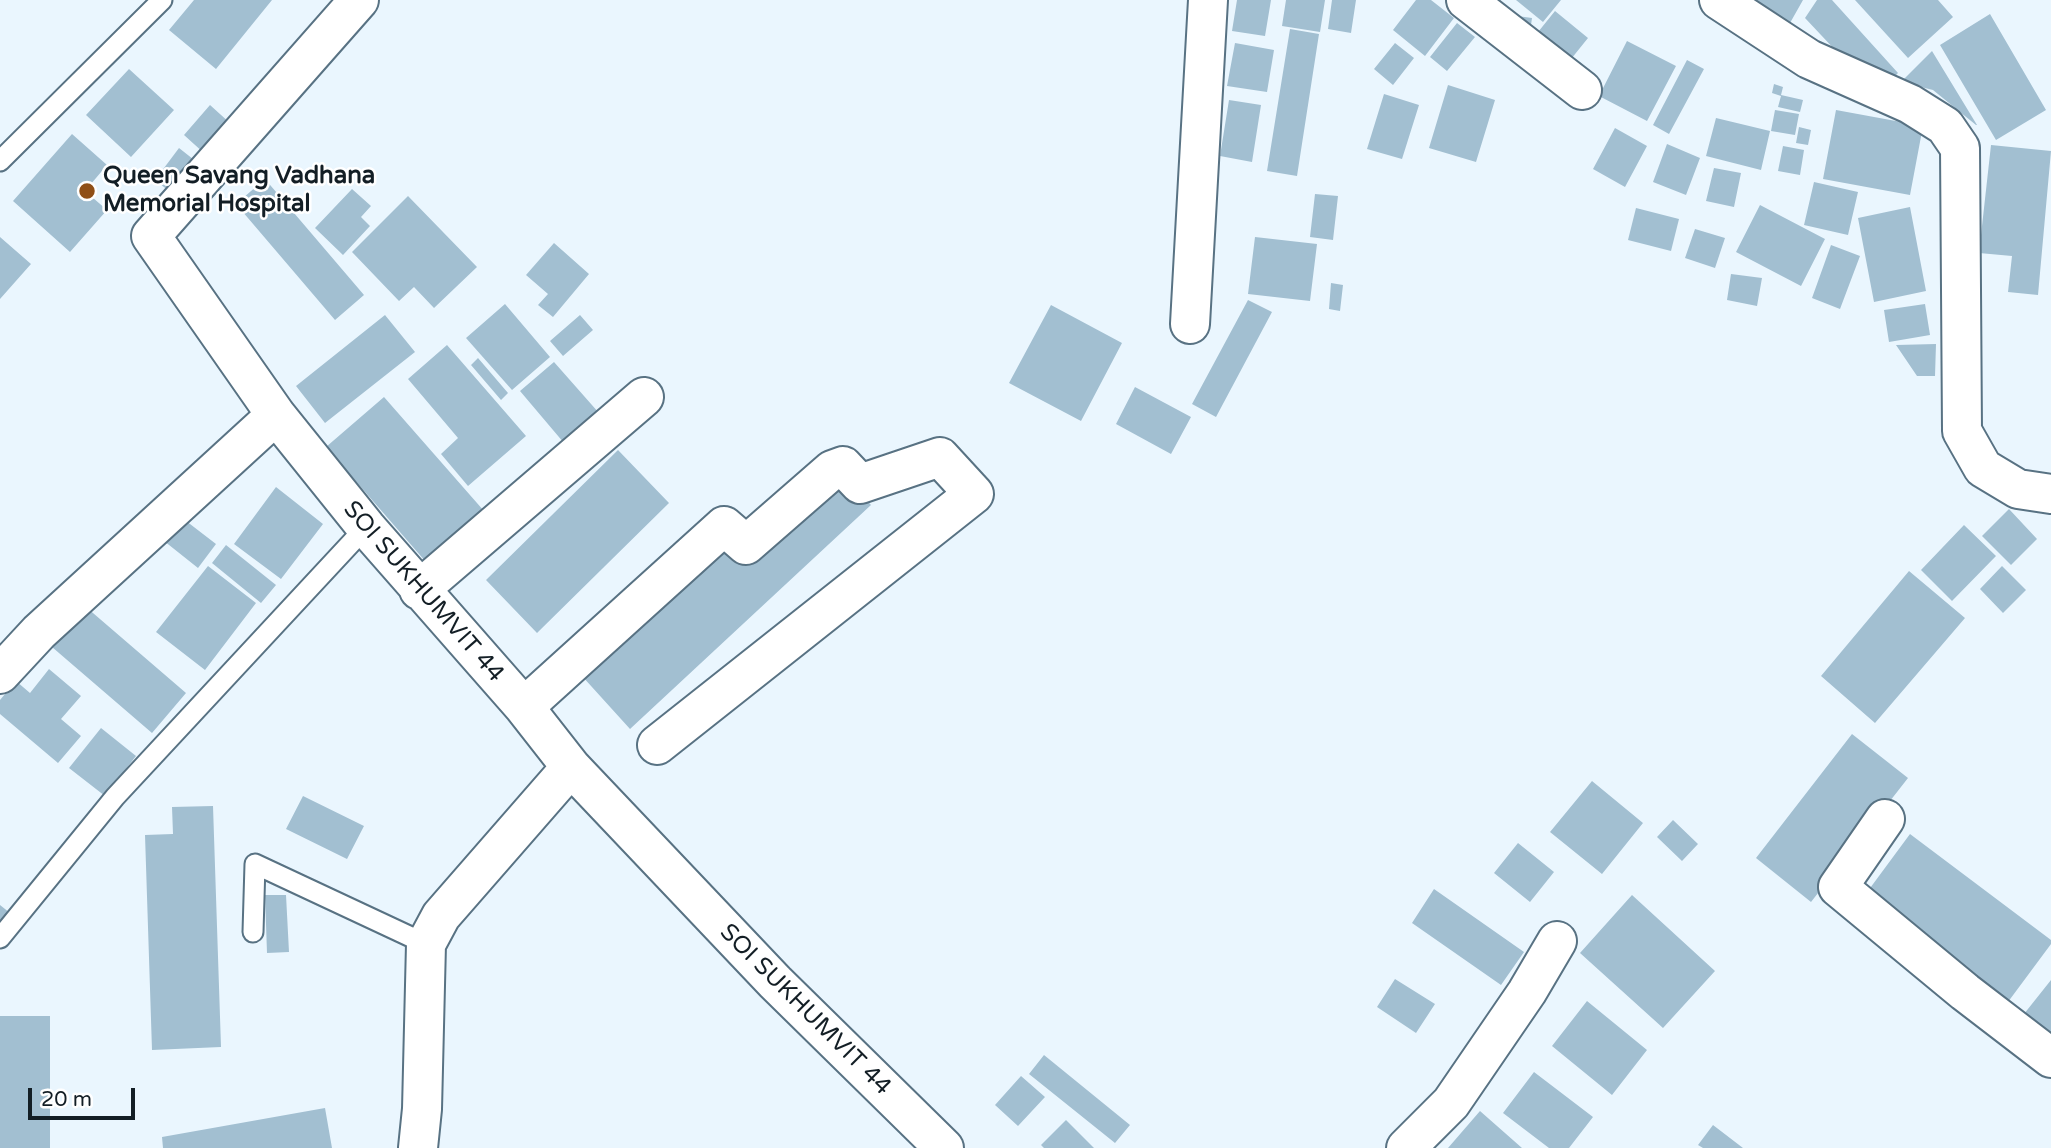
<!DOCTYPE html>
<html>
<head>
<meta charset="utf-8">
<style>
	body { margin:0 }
	#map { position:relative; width:2051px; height:1148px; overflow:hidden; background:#eaf6fe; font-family:"Varela Round",sans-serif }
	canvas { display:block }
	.scale { position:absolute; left:28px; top:1088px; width:107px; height:32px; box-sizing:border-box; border:4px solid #131e25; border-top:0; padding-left:9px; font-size:21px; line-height:24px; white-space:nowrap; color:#131e25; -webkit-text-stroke:5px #fff; paint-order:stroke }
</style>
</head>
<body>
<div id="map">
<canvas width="2051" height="1148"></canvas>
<div class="scale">20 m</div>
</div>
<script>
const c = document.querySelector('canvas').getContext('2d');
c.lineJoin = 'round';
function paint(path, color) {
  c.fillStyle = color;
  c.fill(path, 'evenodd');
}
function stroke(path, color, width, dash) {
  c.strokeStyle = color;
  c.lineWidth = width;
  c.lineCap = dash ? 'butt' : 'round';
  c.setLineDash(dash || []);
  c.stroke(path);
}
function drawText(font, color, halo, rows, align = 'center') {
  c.font = font + ' "Varela Round",sans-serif';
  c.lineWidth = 5;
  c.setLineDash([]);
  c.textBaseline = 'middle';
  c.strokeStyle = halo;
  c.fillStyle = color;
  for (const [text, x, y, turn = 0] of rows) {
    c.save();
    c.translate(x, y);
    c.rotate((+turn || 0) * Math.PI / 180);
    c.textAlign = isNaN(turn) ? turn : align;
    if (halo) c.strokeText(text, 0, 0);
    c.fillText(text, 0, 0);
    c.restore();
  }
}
paint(new Path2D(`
	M 194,0 L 272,0 L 216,69 L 169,30 Z
	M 1237,0 L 1271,0 L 1265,36 L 1232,31 Z
	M 1286,0 L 1325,0 L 1320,32 L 1282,26 Z
	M 1332,0 L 1356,0 L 1351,33 L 1328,29 Z
	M 1416,0 L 1431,0 L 1454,18 L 1425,56 L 1393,30 Z
	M 1516,0 L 1561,0 L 1543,22 Z
	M 1749,0 L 1803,0 L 1790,23 Z
	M 1817,0 L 1832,0 L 1898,73 L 1893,78 L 1853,69 L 1805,18 Z
	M 1855,0 L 1938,0 L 1953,17 L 1908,58 Z
	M 1555,11 L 1588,38 L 1563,69 L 1530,42 Z
	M 1990,14 L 2046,110 L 1996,140 L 1940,45 Z
	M 1510,15 L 1532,18 L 1530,32 Z
	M 1457,23 L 1475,37 L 1447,71 L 1430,57 Z
	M 1290,29 L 1319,34 L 1297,176 L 1267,171 Z
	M 1627,41 L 1676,66 L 1647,121 L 1599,96 Z
	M 1235,43 L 1274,50 L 1267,92 L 1227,86 Z
	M 1395,43 L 1414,58 L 1393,85 L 1374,69 Z
	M 1932,51 L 1977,125 L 1976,125 L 1933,90 L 1901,82 Z
	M 1687,60 L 1704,69 L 1669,134 L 1653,125 Z
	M 129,69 L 174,110 L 131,157 L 86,115 Z
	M 1774,84 L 1783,87 L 1781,95 L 1803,100 L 1800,112 L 1778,107 L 1781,96 L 1772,93 Z
	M 1448,85 L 1495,100 L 1476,162 L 1429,148 Z
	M 1384,94 L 1419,105 L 1402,159 L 1367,149 Z
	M 1229,100 L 1261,105 L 1252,162 L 1220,156 Z
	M 210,105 L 231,124 L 205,154 L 184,135 Z
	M 1775,110 L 1799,114 L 1795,135 L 1771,131 Z
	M 1836,110 L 1923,126 L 1910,195 L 1823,179 Z
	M 1716,118 L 1770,131 L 1761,170 L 1706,156 Z
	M 1799,127 L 1811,130 L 1808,145 L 1796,143 Z
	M 1615,128 L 1647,146 L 1625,187 L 1593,169 Z
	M 72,134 L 107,165 L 85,191 L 107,210 L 70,252 L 13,201 Z
	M 1667,144 L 1700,158 L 1686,195 L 1653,182 Z
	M 1991,145 L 2051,151 L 2038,295 L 2008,292 L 2012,256 L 1979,253 Z
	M 1783,146 L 1804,150 L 1800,175 L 1778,171 Z
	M 179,148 L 198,163 L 174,195 L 155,180 Z
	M 1714,168 L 1741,173 L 1734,207 L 1706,201 Z
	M 265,179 L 364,295 L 335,320 L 236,204 Z
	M 1814,182 L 1858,192 L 1848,235 L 1804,225 Z
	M 352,189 L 371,206 L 361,217 L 370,226 L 343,255 L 315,228 Z
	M 1315,194 L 1338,196 L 1333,240 L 1310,237 Z
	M 408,196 L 477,267 L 434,308 L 414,287 L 399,301 L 352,252 Z
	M 1760,205 L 1825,239 L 1801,286 L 1736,252 Z
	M 1910,207 L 1926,291 L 1874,302 L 1858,218 Z
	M 1636,208 L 1679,219 L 1671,251 L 1628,240 Z
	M 1695,229 L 1725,238 L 1715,268 L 1685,258 Z
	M 0,237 L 31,264 L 0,299 Z
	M 1255,237 L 1317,244 L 1310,301 L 1248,294 Z
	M 554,243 L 589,274 L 553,317 L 538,305 L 548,294 L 526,275 Z
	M 1831,245 L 1860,256 L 1840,309 L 1812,298 Z
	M 1731,274 L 1762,278 L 1757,306 L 1727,300 Z
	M 1331,283 L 1343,285 L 1340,311 L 1329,309 Z
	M 1248,300 L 1272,312 L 1216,417 L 1192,404 Z
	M 505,304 L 550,357 L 512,390 L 466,338 Z
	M 1925,304 L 1930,335 L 1889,342 L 1884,310 Z
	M 1051,305 L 1122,343 L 1081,421 L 1009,383 Z
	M 385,315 L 415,352 L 325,423 L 296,386 Z
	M 580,315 L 593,330 L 563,356 L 550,341 Z
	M 1936,344 L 1935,376 L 1917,376 L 1896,345 Z
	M 447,345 L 526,436 L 468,486 L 441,454 L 458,438 L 408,379 Z
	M 478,358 L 508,393 L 501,400 L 471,365 Z
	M 554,362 L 599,413 L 564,443 L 520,391 Z
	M 1135,387 L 1191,417 L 1171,454 L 1116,424 Z
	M 384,397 L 484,511 L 426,562 L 326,447 Z
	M 618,450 L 669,503 L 537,633 L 486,580 Z
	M 841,472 L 871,505 L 630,729 L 582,676 L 730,538 Z
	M 276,487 L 323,524 L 281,579 L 234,544 Z
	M 2009,509 L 2037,539 L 2011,565 L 1982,536 Z
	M 177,514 L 216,544 L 198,568 L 159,537 Z
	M 1964,525 L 1996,556 L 1952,601 L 1921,570 Z
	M 226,545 L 276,585 L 261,603 L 212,563 Z
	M 208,566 L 256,603 L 205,670 L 156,632 Z
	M 2002,566 L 2026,590 L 2003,613 L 1980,589 Z
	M 1909,571 L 1965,618 L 1875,723 L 1821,676 Z
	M 86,607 L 186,693 L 152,733 L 52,647 Z
	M 49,669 L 81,696 L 61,719 L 81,736 L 58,763 L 0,714 L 0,700 L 16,681 L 30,693 Z
	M 101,728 L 136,756 L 105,796 L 69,768 Z
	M 1852,734 L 1908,778 L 1811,902 L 1756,858 Z
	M 1592,781 L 1643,823 L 1602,874 L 1550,832 Z
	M 303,796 L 364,826 L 347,859 L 286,829 Z
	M 213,806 L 221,1047 L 152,1050 L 145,835 L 173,834 L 172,807 Z
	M 1673,820 L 1698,844 L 1682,861 L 1657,837 Z
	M 1910,834 L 2051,940 L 2051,944 L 2005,1006 L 1862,899 Z
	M 1518,843 L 1554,872 L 1530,902 L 1494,873 Z
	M 1434,889 L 1524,952 L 1501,985 L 1412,923 Z
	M 265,895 L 286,895 L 289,952 L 267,953 Z
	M 1632,895 L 1715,971 L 1663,1028 L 1580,953 Z
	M 0,905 L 10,913 L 0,925 Z
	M 1395,979 L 1435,1004 L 1416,1033 L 1377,1007 Z
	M 2051,980 L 2051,1043 L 2020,1019 Z
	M 1587,1001 L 1647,1050 L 1612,1095 L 1552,1046 Z
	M 0,1016 L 50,1016 L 50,1148 L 0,1148 Z
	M 1044,1055 L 1130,1125 L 1115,1143 L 1029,1074 Z
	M 1534,1072 L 1593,1117 L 1569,1148 L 1549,1148 L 1503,1113 Z
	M 1021,1076 L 1045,1097 L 1018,1126 L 995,1105 Z
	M 325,1108 L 332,1148 L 163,1148 L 162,1137 Z
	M 1480,1111 L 1522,1148 L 1448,1148 Z
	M 1066,1120 L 1094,1148 L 1044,1148 L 1041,1145 Z
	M 1713,1125 L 1743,1148 L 1703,1148 L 1698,1145 Z`), '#a2bfd1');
const service = new Path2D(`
	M 0,161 L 162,0
	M 253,932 L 255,864 L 426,944
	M 0,938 L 115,797 L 366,527`);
const minor = new Path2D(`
	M 359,0 L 151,236 L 276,415 L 366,527 L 524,707 L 571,767 L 775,982 L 944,1148
	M 1466,0 L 1582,90
	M 1719,0 L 1809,59 L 1910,104 L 1945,126 L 1960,148 L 1962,431 L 1983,468 L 2018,489 L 2051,494
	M 1190,324 L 1208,0
	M 419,590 L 644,397
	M 0,674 L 39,632 L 276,415
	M 524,707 L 724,526 L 746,545 L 832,470 L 843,466 L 860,484 L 940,457 L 974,494 L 657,745
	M 1885,819 L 1838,887 L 1965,992 L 2051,1058
	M 418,1148 L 422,1109 L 426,944 L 441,916 L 571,767
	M 1406,1148 L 1451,1103 L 1527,992 L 1557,941`);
stroke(service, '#587283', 23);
stroke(minor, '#587283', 42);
stroke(service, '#fff', 19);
stroke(minor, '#fff', 38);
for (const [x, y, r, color] of [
	[87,191,9,"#8f4f17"]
]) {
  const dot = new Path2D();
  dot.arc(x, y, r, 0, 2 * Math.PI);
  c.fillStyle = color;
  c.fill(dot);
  stroke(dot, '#fff', 2.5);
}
drawText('bold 24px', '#131e25', '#fff', [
	["Queen Savang Vadhana",103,177],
	["Memorial Hospital",103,205]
], 'left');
drawText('24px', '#131e25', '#fff', [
	["SOI SUKHUMVIT 44",423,592,49],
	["SOI SUKHUMVIT 44",805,1010,45]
]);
</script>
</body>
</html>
